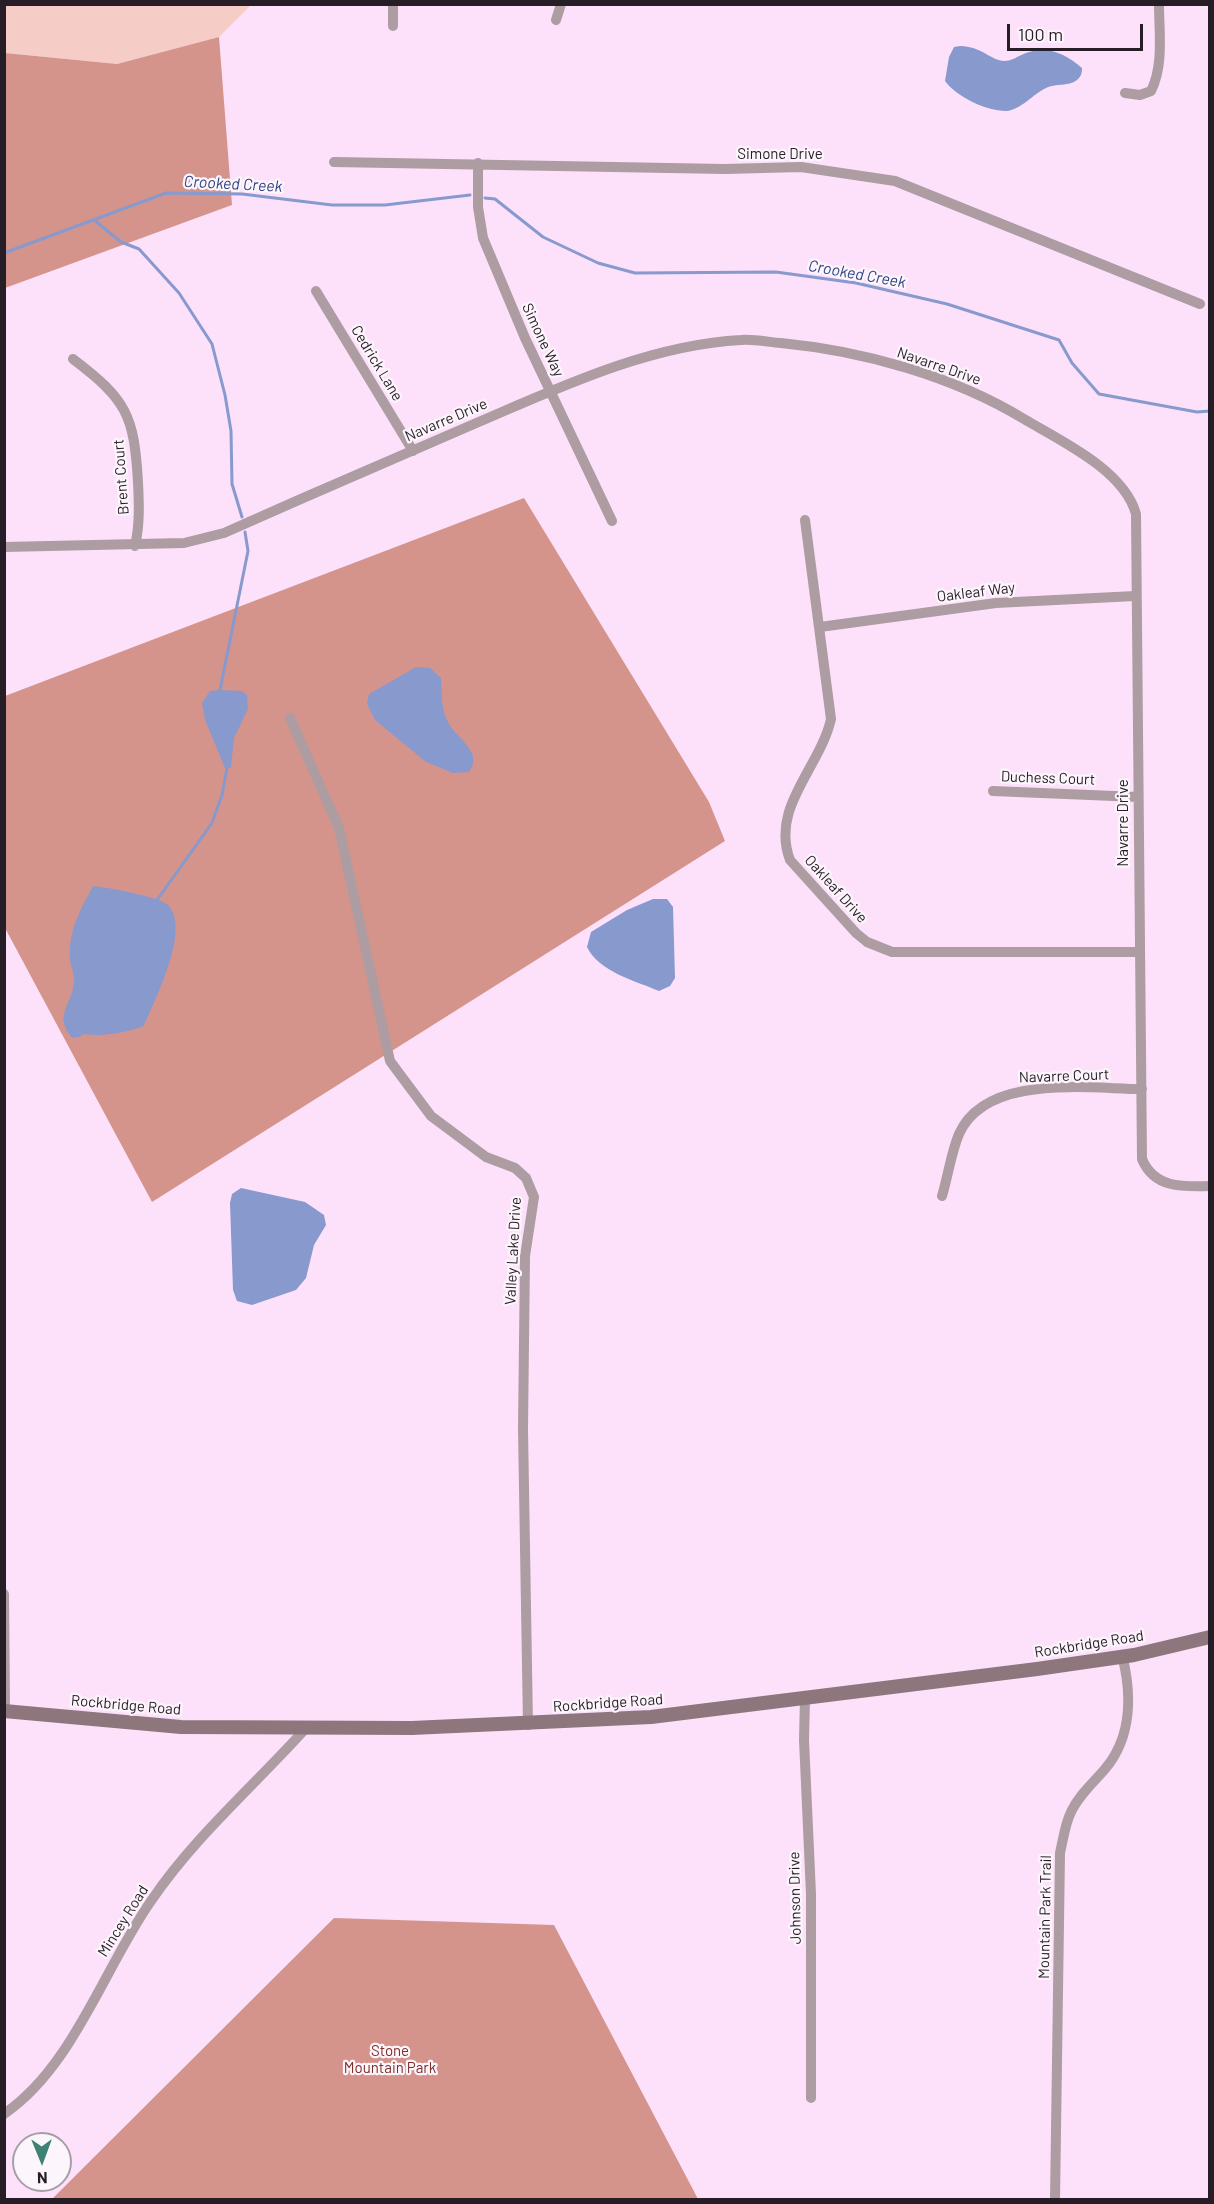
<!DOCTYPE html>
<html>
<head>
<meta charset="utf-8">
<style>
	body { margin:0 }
	#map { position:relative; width:1214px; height:2204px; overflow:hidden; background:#fde1fb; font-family:Barlow,sans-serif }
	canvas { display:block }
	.frame { position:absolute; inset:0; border:6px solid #271d26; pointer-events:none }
	.north { position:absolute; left:12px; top:2132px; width:60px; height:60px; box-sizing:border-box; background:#fcf6fc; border:2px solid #a79fa6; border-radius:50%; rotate:179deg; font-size:16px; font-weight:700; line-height:24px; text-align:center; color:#271d26 }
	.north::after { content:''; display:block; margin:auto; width:21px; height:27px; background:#3e8175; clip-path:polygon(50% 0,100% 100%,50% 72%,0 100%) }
	.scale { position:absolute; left:1007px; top:24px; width:136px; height:27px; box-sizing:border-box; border:3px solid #271d26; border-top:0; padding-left:8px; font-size:18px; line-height:21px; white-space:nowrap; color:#271d26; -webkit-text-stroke:4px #fcf6fc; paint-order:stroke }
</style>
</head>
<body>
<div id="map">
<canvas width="1214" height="2204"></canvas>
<div class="frame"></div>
<div class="north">N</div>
<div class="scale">100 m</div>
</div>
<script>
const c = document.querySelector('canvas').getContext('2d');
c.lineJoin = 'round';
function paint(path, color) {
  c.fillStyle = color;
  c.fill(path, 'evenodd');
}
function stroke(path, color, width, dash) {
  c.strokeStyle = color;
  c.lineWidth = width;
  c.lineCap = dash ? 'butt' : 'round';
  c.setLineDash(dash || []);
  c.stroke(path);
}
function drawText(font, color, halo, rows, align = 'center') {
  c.font = font + ' Barlow,sans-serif';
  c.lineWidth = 4.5;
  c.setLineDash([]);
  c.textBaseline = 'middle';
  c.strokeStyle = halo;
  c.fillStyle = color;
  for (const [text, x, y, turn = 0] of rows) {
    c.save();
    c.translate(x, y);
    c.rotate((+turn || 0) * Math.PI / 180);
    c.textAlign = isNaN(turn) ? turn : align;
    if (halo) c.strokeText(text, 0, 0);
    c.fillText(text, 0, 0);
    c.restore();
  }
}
paint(new Path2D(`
	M 4,5 L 251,5 L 219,37 L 117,64 L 5,53 Z`), '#f6ccc6');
paint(new Path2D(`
	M 219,37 L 232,205 L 5,288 L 5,53 L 117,64 Z
	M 524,498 L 709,802 L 725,841 L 152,1202 L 5,928 L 5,696 Z
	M 334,1918 L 554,1925 L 698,2199 L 47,2199 L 53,2198 Z`), '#d5948b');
paint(new Path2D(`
	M 960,46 C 981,46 992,61 1004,61 C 1012,61 1018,56 1026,53 C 1047,45 1066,54 1082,68 C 1082,73 1081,77 1077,80 C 1068,87 1055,83 1046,88 C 1033,94 1021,110 1006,111 C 986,111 957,97 945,81 L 949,57 L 954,47 Z
	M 416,667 L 430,668 L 441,678 C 442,692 441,707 447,720 C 454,738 485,751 469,772 L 453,773 L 426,762 L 375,720 L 367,704 L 369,694 Z
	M 220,690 L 242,691 L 247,695 L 248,709 L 234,738 L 231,768 L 225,768 L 205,720 L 202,703 L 210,691 Z
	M 93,886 C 106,887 160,897 168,905 C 191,930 155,999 144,1026 C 123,1033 105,1037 83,1034 L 80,1037 L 72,1038 C 53,1015 72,1005 74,982 C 75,975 71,967 70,960 C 68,932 80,910 93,886 Z
	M 653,899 L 667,899 L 673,907 L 675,978 L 670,986 L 659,991 C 636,981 599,972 587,947 L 591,932 L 627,910 Z
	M 241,1188 L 305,1202 L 324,1215 L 326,1225 L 314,1245 L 306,1278 L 296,1290 L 252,1305 L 237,1301 L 233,1290 L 230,1203 L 232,1194 Z`), '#8799cd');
stroke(new Path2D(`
	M 485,198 L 495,199 L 543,237 L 598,263 L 635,273 L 776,272 L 856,283 L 947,304 L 1059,340 L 1072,363 L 1099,394 L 1197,412 L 1210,411
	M 94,220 L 121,242 L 139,249 L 179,293 L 212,344 L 225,395 L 231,431 L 232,484 L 242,517
	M 4,253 L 166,193 L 242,194 L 332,205 L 385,205 L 470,195
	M 220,690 L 248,551 L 245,532
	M 157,900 L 212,823 L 222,795 L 227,768`), '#8799cd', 3);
stroke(new Path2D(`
	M 393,4 L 393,26
	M 556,20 L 561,4
	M 1125,93 L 1140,95 L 1151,91 C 1164,65 1159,32 1159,4
	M 334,162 L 725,169 L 801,167 L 895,181 L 1200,304
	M 478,163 L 478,207 L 483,238 L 525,338 L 612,521
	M 316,291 L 413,451
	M 73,359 C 127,400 134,415 138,482 C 139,503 140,524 135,546
	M 805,520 L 831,719 C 820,768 770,807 790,860 L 856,933 L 867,942 L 892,952 L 1139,952
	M 4,547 L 184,543 L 224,533 C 307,496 390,460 474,424 C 558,388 648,345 741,340 C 754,339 768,342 781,343 C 864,351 953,376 1024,419 C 1061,441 1124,470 1136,514 L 1142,1159 C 1154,1188 1182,1187 1210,1186
	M 820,627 L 996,603 L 1135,596
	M 290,718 L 339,828 L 390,1061 L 431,1116 L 486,1157 L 515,1168 L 526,1178 L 534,1197 L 525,1256 L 523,1429 L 528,1725
	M 993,791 L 1138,797
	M 942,1196 C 948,1176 951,1153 959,1134 C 986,1073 1089,1089 1142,1089
	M 4,1594 L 5,1711
	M 805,1698 L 804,1740 L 811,1894 L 811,2098
	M 4,2114 C 73,2067 104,1968 151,1901 C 195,1836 255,1785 307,1727
	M 1055,2200 L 1060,1853 C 1063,1840 1065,1824 1071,1812 C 1079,1795 1093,1783 1105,1769 C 1132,1737 1132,1694 1122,1655`), '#ad9ca1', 10);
stroke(new Path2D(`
	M 4,1711 L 181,1727 L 412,1728 L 651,1717 L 1037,1669 L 1134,1655 L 1210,1637`), '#8e767d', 14);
drawText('15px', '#271d26', '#fcf6fc', [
	["Simone Drive",780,154],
	["Simone Way",543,340,65],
	["Cedrick Lane",377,363,59],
	["Navarre Drive",939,366,19],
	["Navarre Drive",446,420,-23],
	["Brent Court",121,477,-94],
	["Oakleaf Way",976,592,-7],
	["Duchess Court",1048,778,2],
	["Navarre Drive",1123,823,-90],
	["Oakleaf Drive",836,889,48],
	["Navarre Court",1064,1076,-2],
	["Valley Lake Drive",513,1251,-87],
	["Rockbridge Road",1089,1644,-9],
	["Rockbridge Road",608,1703,-4],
	["Rockbridge Road",126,1705,5],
	["Johnson Drive",795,1898,-91],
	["Mountain Park Trail",1045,1917,-89],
	["Mincey Road",123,1921,-58]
]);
drawText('15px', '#7d2f28', '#fcf6fc', [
	["Stone",390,2051],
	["Mountain Park",390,2068]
]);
drawText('italic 16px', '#314484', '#fcf6fc', [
	["Crooked Creek",233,184,3],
	["Crooked Creek",857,274,10]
]);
</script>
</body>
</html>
